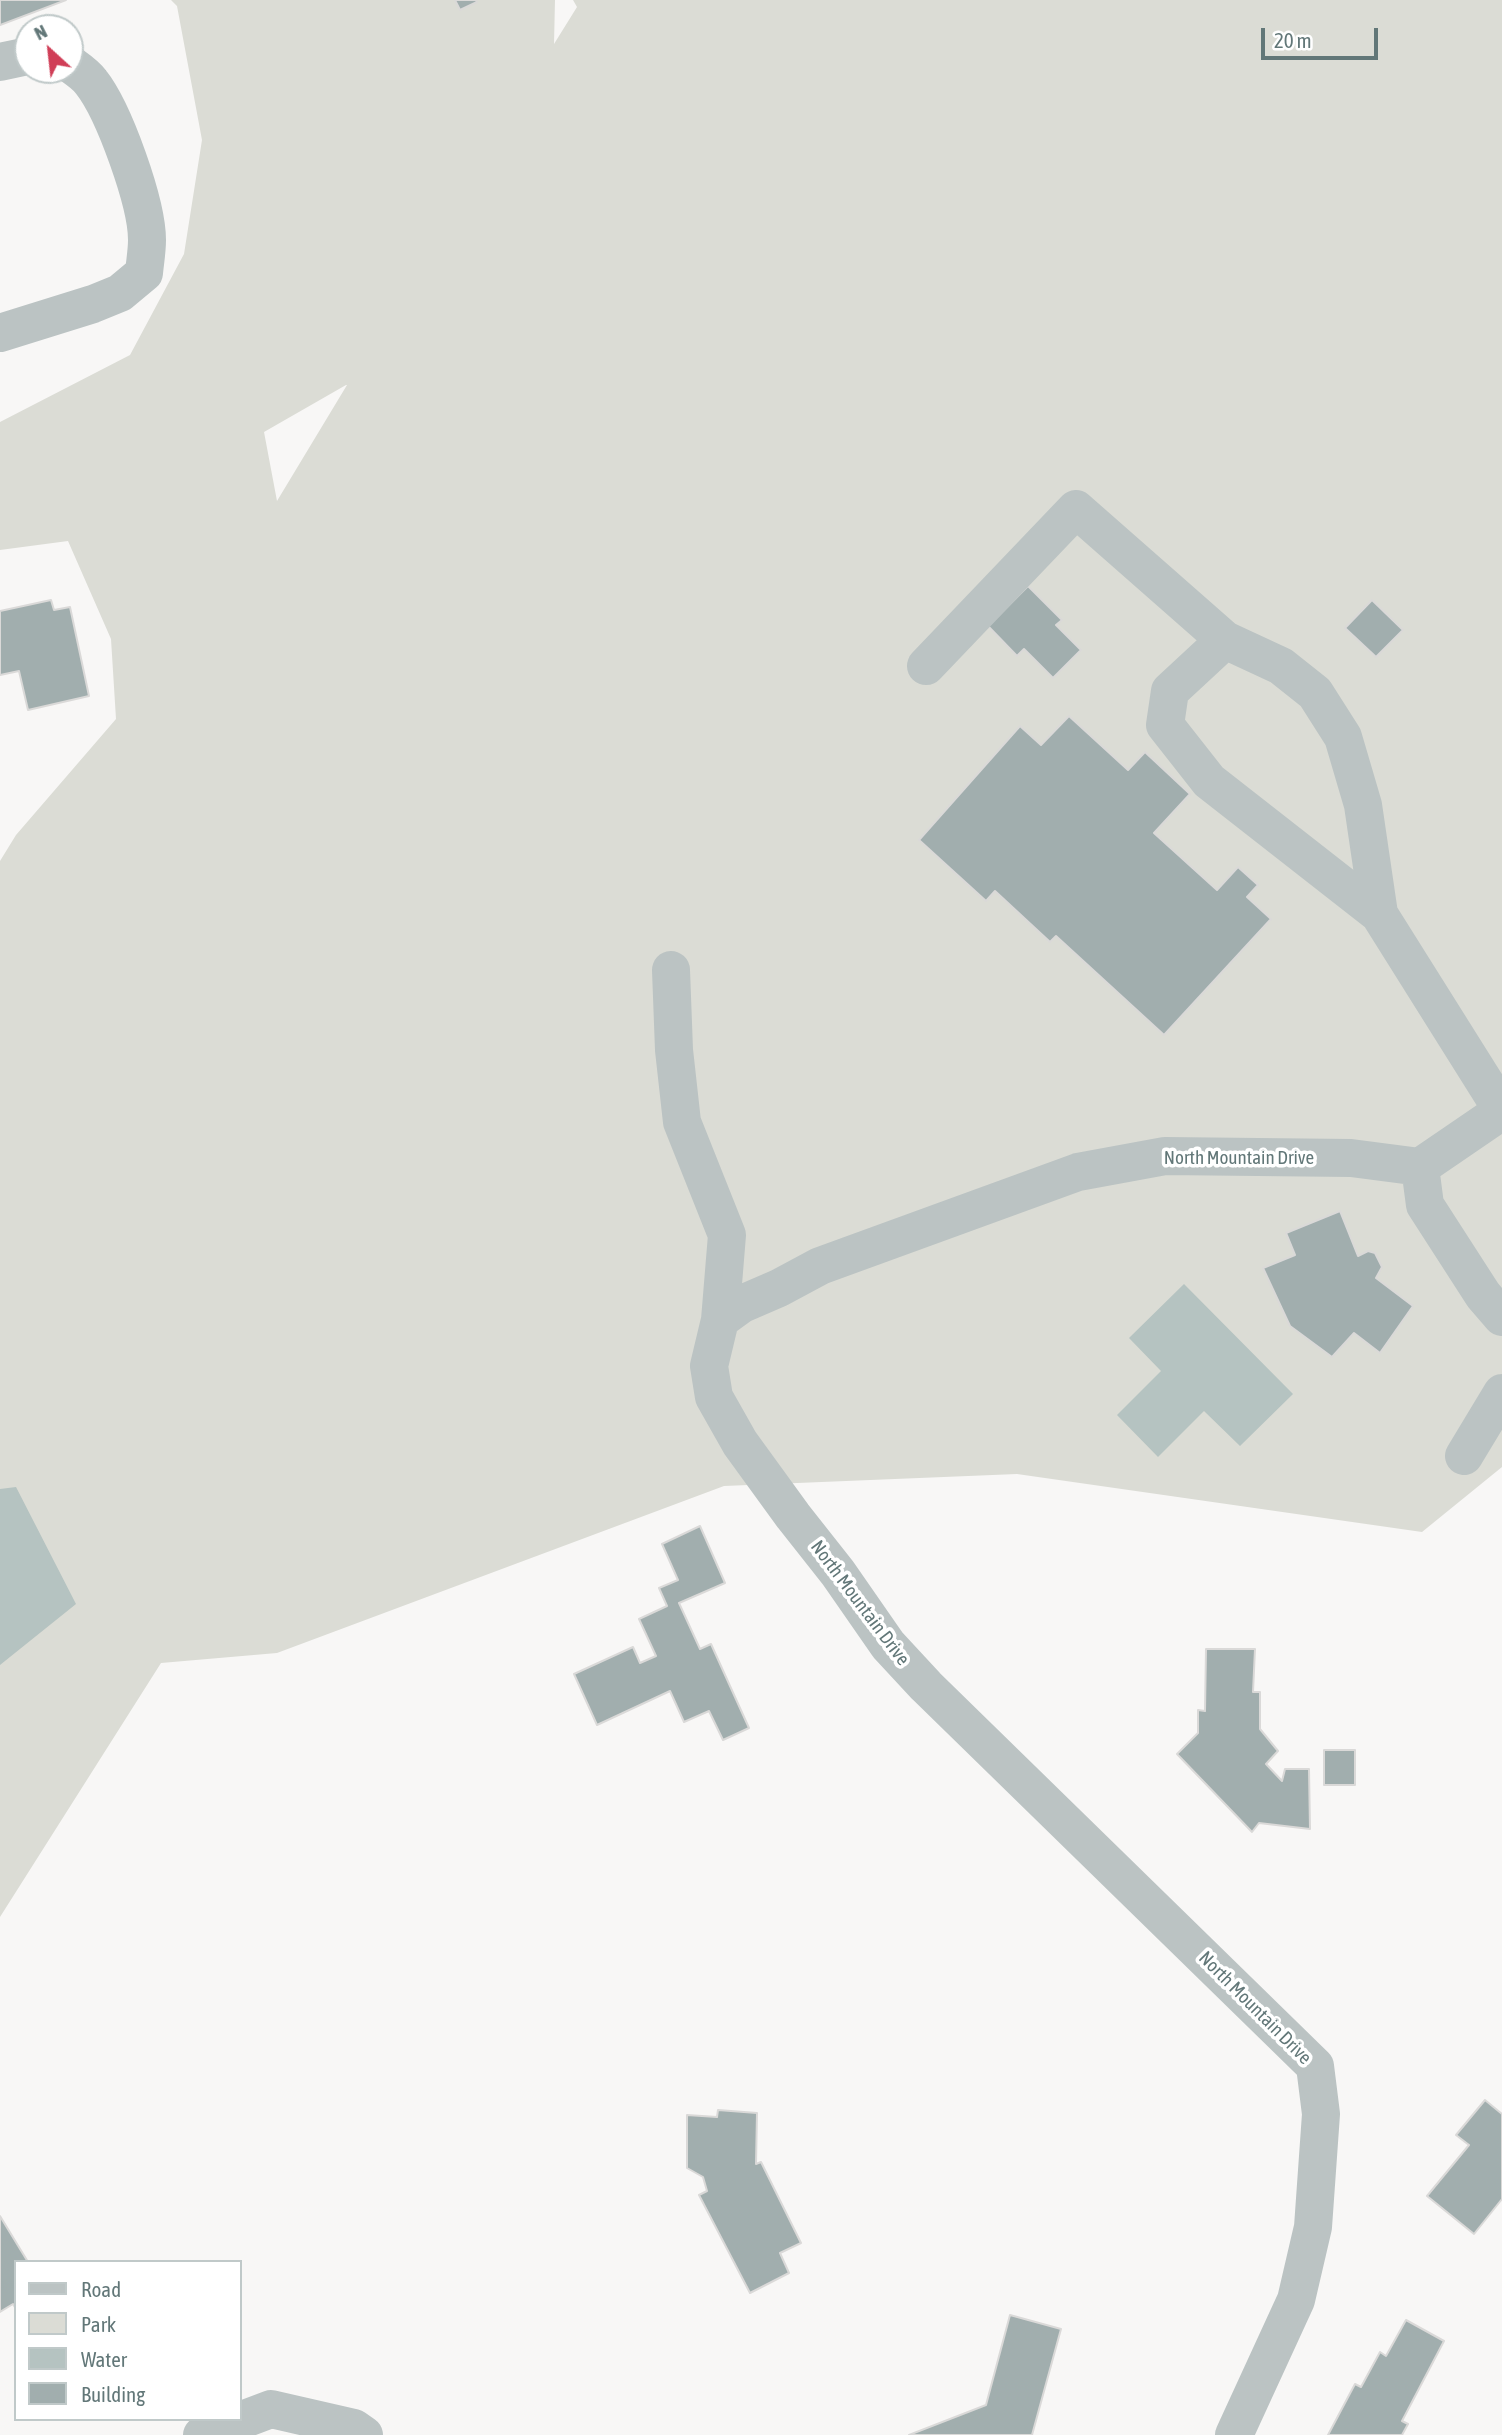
<!DOCTYPE html>
<html>
<head>
<meta charset="utf-8">
<style>
	body { margin:0 }
	#map { position:relative; width:1502px; height:2435px; overflow:hidden; background:#f8f7f6; font-family:"Asap Condensed",sans-serif }
	canvas { display:block }
	.legend { position:absolute; left:14px; top:2260px; width:228px; height:161px; box-sizing:border-box; background:#fff; border:2px solid #c0c9c9; margin:0; padding:9px 12px; list-style:none; font-size:21px; color:#627778 }
	.legend li { display:flex; align-items:center; gap:14px; height:35px }
	.legend b { width:35px; border:2px solid #c0c9c9 }
	.north { position:absolute; left:14px; top:14px; width:70px; height:70px; box-sizing:border-box; background:#fff; border:2px solid #c0c9c9; border-radius:50%; rotate:333deg; font-size:19px; font-weight:700; line-height:28px; text-align:center; color:#627778 }
	.north::after { content:''; display:block; margin:auto; width:24px; height:32px; background:#d03e57; clip-path:polygon(50% 0,100% 100%,50% 72%,0 100%) }
	.scale { position:absolute; left:1261px; top:28px; width:117px; height:32px; box-sizing:border-box; border:4px solid #627778; border-top:0; padding-left:9px; font-size:21px; line-height:24px; white-space:nowrap; color:#627778; -webkit-text-stroke:5px #fff; paint-order:stroke }
</style>
</head>
<body>
<div id="map">
<canvas width="1502" height="2435"></canvas>
<ul class="legend">
<li><b style="height:9px;background:#bbc3c3"></b>Road</li>
<li><b style="height:19px;background:#dbdcd5"></b>Park</li>
<li><b style="height:19px;background:#b5c3c1"></b>Water</li>
<li><b style="height:19px;background:#a1aeae"></b>Building</li>
</ul>
<div class="north">N</div>
<div class="scale">20 m</div>
</div>
<script>
const c = document.querySelector('canvas').getContext('2d');
c.lineJoin = 'round';
function paint(path, color) {
  c.fillStyle = color;
  c.fill(path, 'evenodd');
}
function stroke(path, color, width, dash) {
  c.strokeStyle = color;
  c.lineWidth = width;
  c.lineCap = dash ? 'butt' : 'round';
  c.setLineDash(dash || []);
  c.stroke(path);
}
function drawText(font, color, halo, rows, align = 'center') {
  c.font = font + ' "Asap Condensed",sans-serif';
  c.lineWidth = 7;
  c.setLineDash([]);
  c.textBaseline = 'middle';
  c.strokeStyle = halo;
  c.fillStyle = color;
  for (const [text, x, y, turn = 0] of rows) {
    c.save();
    c.translate(x, y);
    c.rotate((+turn || 0) * Math.PI / 180);
    c.textAlign = isNaN(turn) ? turn : align;
    if (halo) c.strokeText(text, 0, 0);
    c.fillText(text, 0, 0);
    c.restore();
  }
}
paint(new Path2D(`
	M 171,0 L 555,0 L 554,44 L 577,7 L 573,0 L 1502,0 L 1502,1467 L 1422,1532 L 1017,1474 L 724,1486 L 277,1653 L 161,1663 L 0,1917 L 0,861 L 16,835 L 116,719 L 111,639 L 68,541 L 0,550 L 0,422 L 130,355 L 184,254 L 202,140 L 177,6 ZM 346,385 L 347,385 L 277,501 L 264,432 Z`), '#dbdcd5');
paint(new Path2D(`
	M 1184,1284 L 1293,1394 L 1240,1446 L 1204,1411 L 1158,1457 L 1117,1415 L 1161,1371 L 1129,1338 Z
	M 16,1487 L 76,1604 L 0,1665 L 0,1489 Z`), '#b5c3c1');
const building = new Path2D(`
	M 0,0 L 66,0 L 0,25 Z
	M 455,0 L 476,0 L 477,2 L 460,10 Z
	M 1028,586 L 1062,620 L 1056,625 L 1081,650 L 1053,678 L 1024,649 L 1017,656 L 988,626 Z
	M 51,600 L 54,610 L 70,607 L 89,696 L 28,710 L 19,671 L 0,675 L 0,611 Z
	M 1372,600 L 1403,630 L 1376,657 L 1345,628 Z
	M 1069,716 L 1128,770 L 1145,752 L 1190,794 L 1154,833 L 1217,890 L 1238,867 L 1258,885 L 1247,897 L 1271,919 L 1164,1035 L 1056,936 L 1050,942 L 995,891 L 986,901 L 919,840 L 1020,726 L 1041,745 Z
	M 1340,1211 L 1358,1256 L 1368,1251 L 1375,1253 L 1382,1267 L 1376,1278 L 1413,1306 L 1380,1353 L 1354,1333 L 1332,1357 L 1290,1326 L 1263,1268 L 1295,1255 L 1286,1233 Z
	M 700,1526 L 725,1583 L 679,1603 L 700,1649 L 711,1644 L 749,1728 L 723,1740 L 709,1711 L 684,1722 L 670,1691 L 597,1725 L 574,1674 L 633,1647 L 640,1663 L 656,1656 L 639,1619 L 667,1606 L 659,1588 L 678,1580 L 662,1544 Z
	M 1206,1649 L 1255,1649 L 1253,1692 L 1260,1692 L 1260,1729 L 1278,1751 L 1266,1764 L 1282,1781 L 1285,1769 L 1309,1769 L 1310,1829 L 1259,1823 L 1252,1832 L 1177,1754 L 1198,1733 L 1198,1710 L 1205,1711 Z
	M 1324,1750 L 1355,1750 L 1355,1785 L 1324,1785 Z
	M 1485,2100 L 1502,2114 L 1502,2199 L 1474,2234 L 1427,2196 L 1469,2145 L 1456,2135 Z
	M 718,2110 L 757,2113 L 756,2164 L 761,2162 L 801,2243 L 780,2253 L 789,2273 L 750,2293 L 699,2195 L 707,2191 L 703,2177 L 687,2168 L 687,2115 L 717,2117 Z
	M 0,2216 L 28,2262 L 16,2262 L 16,2309 L 13,2304 L 0,2312 Z
	M 1010,2315 L 1061,2329 L 1032,2435 L 909,2435 L 986,2405 Z
	M 1406,2320 L 1444,2341 L 1402,2421 L 1408,2424 L 1402,2435 L 1328,2435 L 1355,2384 L 1361,2387 L 1380,2352 L 1386,2356 Z`);
paint(building, '#a1aeae');
stroke(building, '#dad9d8', 2);
stroke(new Path2D(`
	M 0,62 L 28,56
	M 0,333 L 93,304 L 120,293 L 144,273 C 145,262 147,251 147,240 C 147,203 114,111 91,82 C 86,75 77,69 70,64
	M 926,666 L 1076,509 L 1225,640
	M 1379,914 L 1363,805 L 1343,737 L 1315,693 L 1281,666 L 1225,640 L 1170,691 L 1165,725 L 1209,781 L 1379,914 L 1502,1110
	M 671,970 L 674,1050 L 682,1122 L 727,1235 L 720,1320
	M 1420,1167 L 1425,1205 L 1483,1295 L 1502,1317
	M 1464,1456 L 1502,1393
	M 202,2435 L 271,2409 L 354,2428 L 364,2435
	M 1234,2435 L 1296,2300 L 1313,2227 L 1321,2114 L 1315,2066 L 926,1686 L 888,1645 L 838,1573 L 793,1516 L 740,1443 L 714,1397 L 709,1366 L 720,1320 L 742,1304 L 779,1288 L 820,1266 L 1078,1172 L 1165,1156 L 1351,1158 L 1420,1167 L 1502,1111`), '#bbc3c3', 38);
drawText('19px', '#627778', '#fff', [
	["North Mountain Drive",1239,1158],
	["North Mountain Drive",860,1603,53],
	["North Mountain Drive",1255,2008,45]
]);
</script>
</body>
</html>
